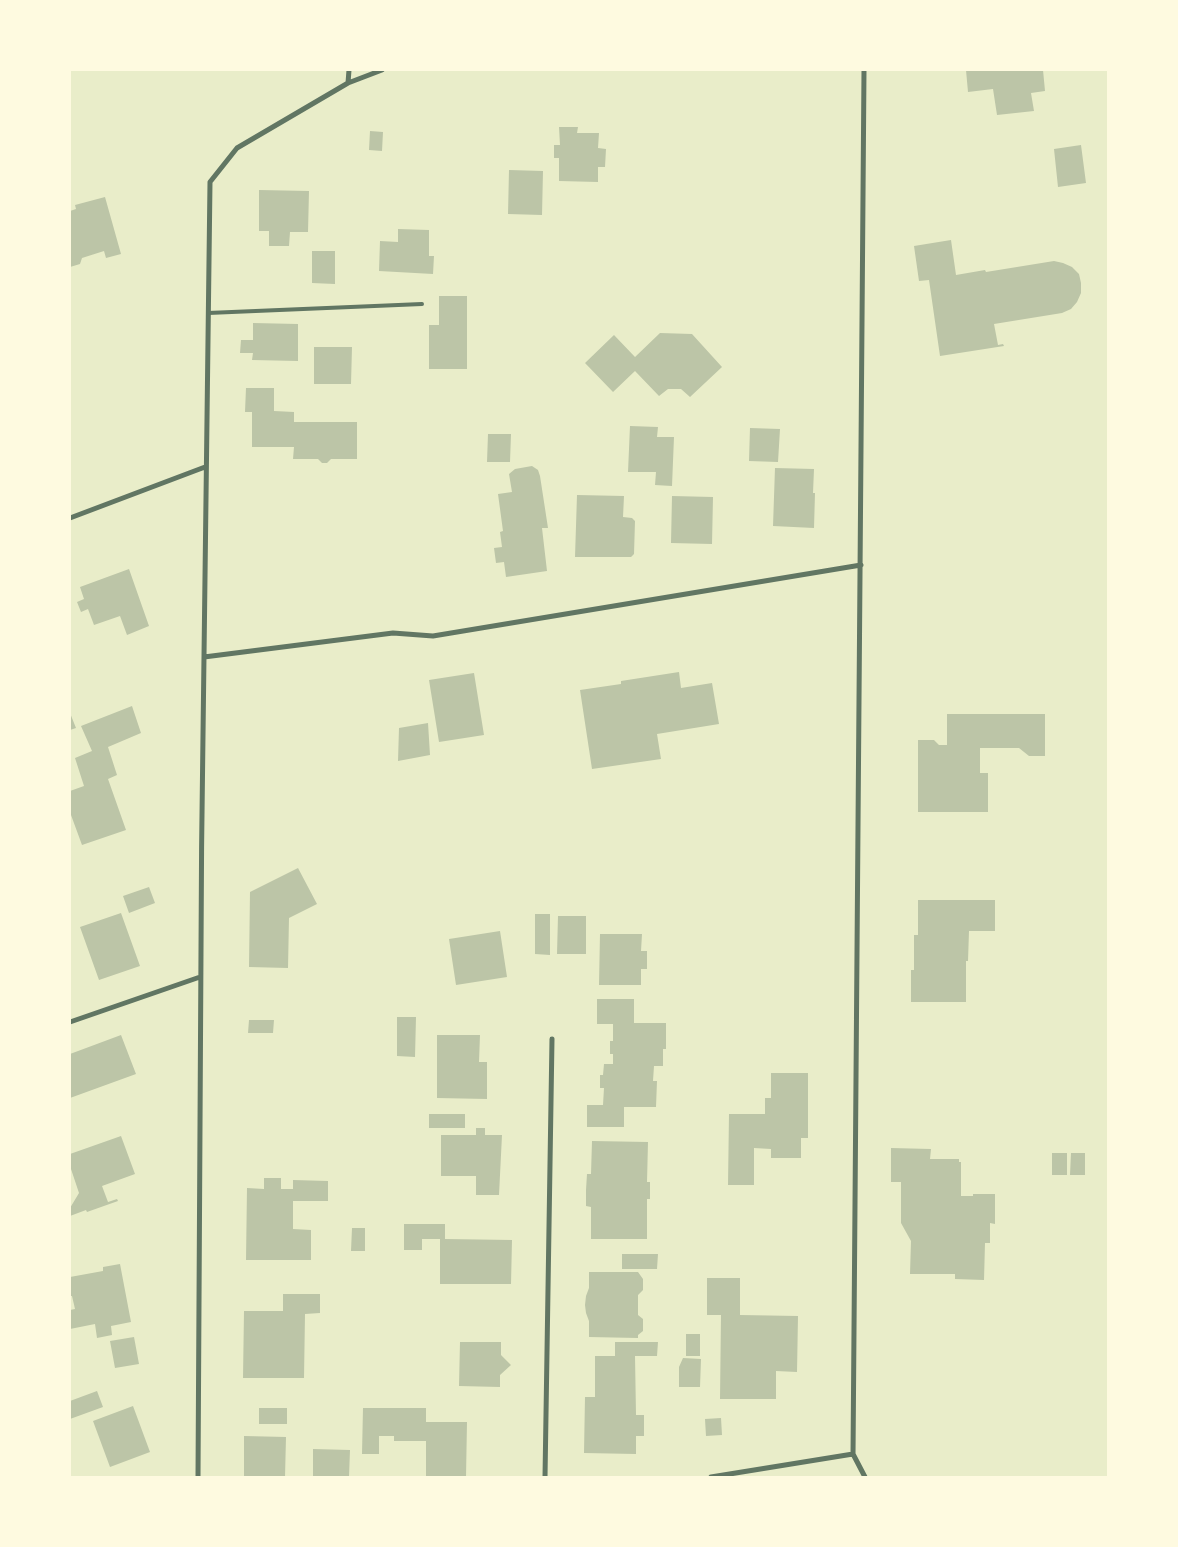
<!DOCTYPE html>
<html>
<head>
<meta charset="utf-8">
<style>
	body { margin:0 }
	#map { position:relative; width:1178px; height:1547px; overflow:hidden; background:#e9edc9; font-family:"Asap Condensed",sans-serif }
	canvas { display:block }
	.frame { position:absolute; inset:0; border:71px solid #fefae0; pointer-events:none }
</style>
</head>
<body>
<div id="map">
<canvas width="1178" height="1547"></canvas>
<div class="frame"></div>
</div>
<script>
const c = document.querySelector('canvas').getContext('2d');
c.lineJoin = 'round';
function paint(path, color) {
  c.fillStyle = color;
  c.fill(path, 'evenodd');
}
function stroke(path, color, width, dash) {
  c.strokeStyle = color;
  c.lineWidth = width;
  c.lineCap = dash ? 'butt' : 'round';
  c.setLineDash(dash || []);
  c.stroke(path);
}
paint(new Path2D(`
	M 966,70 L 1043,70 L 1045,91 L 1031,93 L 1034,111 L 997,115 L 993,89 L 968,92 Z
	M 559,127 L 578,127 L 577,133 L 599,133 L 598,148 L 606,149 L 605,167 L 598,167 L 598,182 L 559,181 L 559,158 L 554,158 L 554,145 L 560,145 Z
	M 370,131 L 383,132 L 382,151 L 369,150 Z
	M 1081,145 L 1086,183 L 1058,187 L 1054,149 Z
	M 509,170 L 543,171 L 542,215 L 508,214 Z
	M 259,190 L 309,191 L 308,232 L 290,232 L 289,246 L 269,246 L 269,231 L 259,231 Z
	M 105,197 L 121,254 L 106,258 L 104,251 L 82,258 L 80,264 L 70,267 L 70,211 L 76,209 L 75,205 Z
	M 398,229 L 429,230 L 429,256 L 434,256 L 433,274 L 379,271 L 380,241 L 398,242 Z
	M 951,240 L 956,275 L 985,270 L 986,272 L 1054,261 L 1063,263 L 1072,267 L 1079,274 L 1081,283 L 1081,293 L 1077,302 L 1071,309 L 1062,313 L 994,324 L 998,345 L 1003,344 L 1004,346 L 940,356 L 929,280 L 919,281 L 914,246 Z
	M 312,251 L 335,251 L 335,284 L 312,283 Z
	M 439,296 L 467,296 L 467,369 L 429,369 L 429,325 L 439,325 Z
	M 253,323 L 298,324 L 298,361 L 252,360 L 253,353 L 240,353 L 241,340 L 253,340 Z
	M 660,333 L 692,334 L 722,367 L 690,397 L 681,389 L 668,389 L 659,396 L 635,371 L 613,392 L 585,363 L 614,335 L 635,357 Z
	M 314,347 L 352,347 L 351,384 L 314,384 Z
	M 246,388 L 274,388 L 274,411 L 294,412 L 294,422 L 357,422 L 357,459 L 331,459 L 327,463 L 322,463 L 318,459 L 293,459 L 294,447 L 252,447 L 252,412 L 245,412 Z
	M 630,426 L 658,427 L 657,437 L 674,437 L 672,486 L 655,485 L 656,472 L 628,472 Z
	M 750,428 L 780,429 L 778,462 L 749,461 Z
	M 488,434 L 511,434 L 510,462 L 487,462 Z
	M 532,466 L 538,470 L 540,476 L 548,528 L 542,528 L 547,571 L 506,577 L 504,562 L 496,563 L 494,548 L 502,547 L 500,532 L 503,531 L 498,494 L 512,492 L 509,474 L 515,469 Z
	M 775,468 L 814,469 L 813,493 L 815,493 L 814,528 L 773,526 Z
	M 577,495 L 624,496 L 623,517 L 632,518 L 635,521 L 634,554 L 631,557 L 575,557 Z
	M 672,496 L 713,497 L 712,544 L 671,543 Z
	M 129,569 L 149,626 L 127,635 L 120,616 L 94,625 L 88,609 L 81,612 L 77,602 L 84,599 L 80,587 Z
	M 679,672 L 681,688 L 712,683 L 719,724 L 657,734 L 661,759 L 592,769 L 580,690 L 621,684 L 621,681 Z
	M 474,673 L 484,735 L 439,742 L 429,680 Z
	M 132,706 L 141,733 L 108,747 L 117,775 L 108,779 L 126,830 L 82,845 L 71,815 L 70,816 L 70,791 L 84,786 L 75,758 L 92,751 L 81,726 Z
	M 70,713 L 76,728 L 70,730 Z
	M 947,714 L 1045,714 L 1045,756 L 1029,756 L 1019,748 L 980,748 L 980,773 L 988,773 L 988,812 L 918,812 L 918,740 L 934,740 L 939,745 L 947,745 Z
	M 428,723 L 430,755 L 398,761 L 399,728 Z
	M 298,868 L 317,904 L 289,918 L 288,968 L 249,967 L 250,892 Z
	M 149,887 L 155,903 L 129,913 L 123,896 Z
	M 918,900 L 995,900 L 995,931 L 969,931 L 968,961 L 966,961 L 966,1002 L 911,1002 L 911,970 L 914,970 L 914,935 L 918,935 Z
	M 121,913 L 140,966 L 99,980 L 80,927 Z
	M 535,914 L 550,914 L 550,955 L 535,954 Z
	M 558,916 L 586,916 L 586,954 L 557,954 Z
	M 500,931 L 507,977 L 456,985 L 449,939 Z
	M 600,934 L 642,934 L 641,951 L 647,951 L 647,969 L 641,969 L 641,985 L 599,985 Z
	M 597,999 L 634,999 L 634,1023 L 666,1023 L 666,1049 L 663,1049 L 663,1066 L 654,1066 L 653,1081 L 657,1081 L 656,1107 L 624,1107 L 624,1127 L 587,1127 L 587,1105 L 603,1105 L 604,1088 L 600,1088 L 600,1075 L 603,1075 L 604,1064 L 613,1064 L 613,1054 L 610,1054 L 610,1041 L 613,1041 L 613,1024 L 597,1024 Z
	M 397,1017 L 416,1017 L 415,1057 L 397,1056 Z
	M 249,1020 L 274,1020 L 273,1033 L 248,1033 Z
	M 121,1035 L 136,1074 L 70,1098 L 70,1054 Z
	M 437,1035 L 480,1035 L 479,1062 L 487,1062 L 487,1099 L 437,1098 Z
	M 771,1073 L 808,1073 L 808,1138 L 801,1138 L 801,1158 L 771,1158 L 771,1149 L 754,1148 L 754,1185 L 728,1185 L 729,1114 L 765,1114 L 765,1098 L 771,1098 Z
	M 429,1114 L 465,1114 L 465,1128 L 429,1128 Z
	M 476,1128 L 485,1128 L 485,1135 L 502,1135 L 499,1195 L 476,1195 L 476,1176 L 441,1176 L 441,1135 L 476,1135 Z
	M 121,1136 L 135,1174 L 102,1186 L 108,1202 L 117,1199 L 118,1201 L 87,1212 L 86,1210 L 70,1216 L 70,1208 L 79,1193 L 70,1166 L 70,1154 Z
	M 592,1141 L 648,1142 L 647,1182 L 650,1182 L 650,1199 L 647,1199 L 647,1239 L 591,1239 L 591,1207 L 586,1206 L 586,1190 L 587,1174 L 591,1174 Z
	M 891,1148 L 931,1149 L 930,1159 L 959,1159 L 959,1162 L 961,1162 L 961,1196 L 973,1196 L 973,1194 L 995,1194 L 995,1224 L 990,1223 L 990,1243 L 985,1243 L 984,1280 L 955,1279 L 955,1274 L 910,1274 L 911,1241 L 901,1223 L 901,1182 L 891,1182 Z
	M 1052,1153 L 1067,1153 L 1067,1175 L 1052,1175 Z
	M 1071,1153 L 1085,1153 L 1085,1175 L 1070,1175 Z
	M 264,1178 L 281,1178 L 281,1189 L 293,1189 L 293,1180 L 328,1181 L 328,1201 L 293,1201 L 293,1229 L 311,1230 L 311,1260 L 246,1260 L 247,1188 L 264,1189 Z
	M 404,1224 L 445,1224 L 445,1239 L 512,1240 L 511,1284 L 440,1284 L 440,1239 L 422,1239 L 422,1250 L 404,1250 Z
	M 352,1228 L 365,1228 L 365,1251 L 351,1251 Z
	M 622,1254 L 658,1254 L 657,1269 L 622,1269 Z
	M 120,1264 L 131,1322 L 111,1326 L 112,1335 L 97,1338 L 95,1324 L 70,1329 L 70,1310 L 75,1309 L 72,1296 L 70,1296 L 70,1277 L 103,1271 L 103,1267 Z
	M 589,1272 L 638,1272 L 643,1279 L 643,1290 L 638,1295 L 638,1315 L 643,1319 L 643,1331 L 638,1335 L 638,1338 L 589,1337 L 589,1321 L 586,1313 L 585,1305 L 586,1296 L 589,1288 Z
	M 707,1278 L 740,1278 L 740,1315 L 798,1316 L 797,1372 L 776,1371 L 776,1399 L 720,1399 L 721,1315 L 707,1315 Z
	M 283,1294 L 320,1294 L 320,1313 L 305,1314 L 304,1378 L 243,1378 L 244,1311 L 283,1311 Z
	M 686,1334 L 700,1334 L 700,1356 L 686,1356 Z
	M 134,1337 L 139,1364 L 115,1368 L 110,1341 Z
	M 460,1342 L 501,1342 L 501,1355 L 511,1365 L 500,1375 L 500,1387 L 459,1386 Z
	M 615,1342 L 658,1342 L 657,1356 L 635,1356 L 636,1415 L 644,1415 L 644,1436 L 636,1436 L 636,1454 L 584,1453 L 585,1397 L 595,1397 L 595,1356 L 615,1356 Z
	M 683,1358 L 701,1359 L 700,1387 L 679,1387 L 679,1367 Z
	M 97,1391 L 103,1407 L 70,1419 L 70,1401 Z
	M 133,1406 L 150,1452 L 110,1467 L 93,1421 Z
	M 259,1408 L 287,1408 L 287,1424 L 259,1424 Z
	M 363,1408 L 426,1408 L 426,1422 L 467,1422 L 466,1477 L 426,1477 L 426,1441 L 394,1441 L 394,1436 L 379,1436 L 379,1454 L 362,1454 Z
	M 721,1418 L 722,1435 L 706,1436 L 705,1419 Z
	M 244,1436 L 286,1437 L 285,1477 L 244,1477 Z
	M 313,1449 L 350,1450 L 349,1477 L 313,1477 Z`), '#bcc5a7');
stroke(new Path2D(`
	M 208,313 L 422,304`), '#617663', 4);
stroke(new Path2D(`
	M 864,70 L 853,1454 L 865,1477
	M 348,83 L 349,70
	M 70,518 L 205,467
	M 204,657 L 393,633 L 433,636 L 861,565
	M 70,1022 L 200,977
	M 198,1477 C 199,1045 203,614 210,182 L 237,148 L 348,83 L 382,70
	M 545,1477 L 552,1039
	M 711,1477 L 853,1454`), '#617663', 5);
</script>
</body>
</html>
